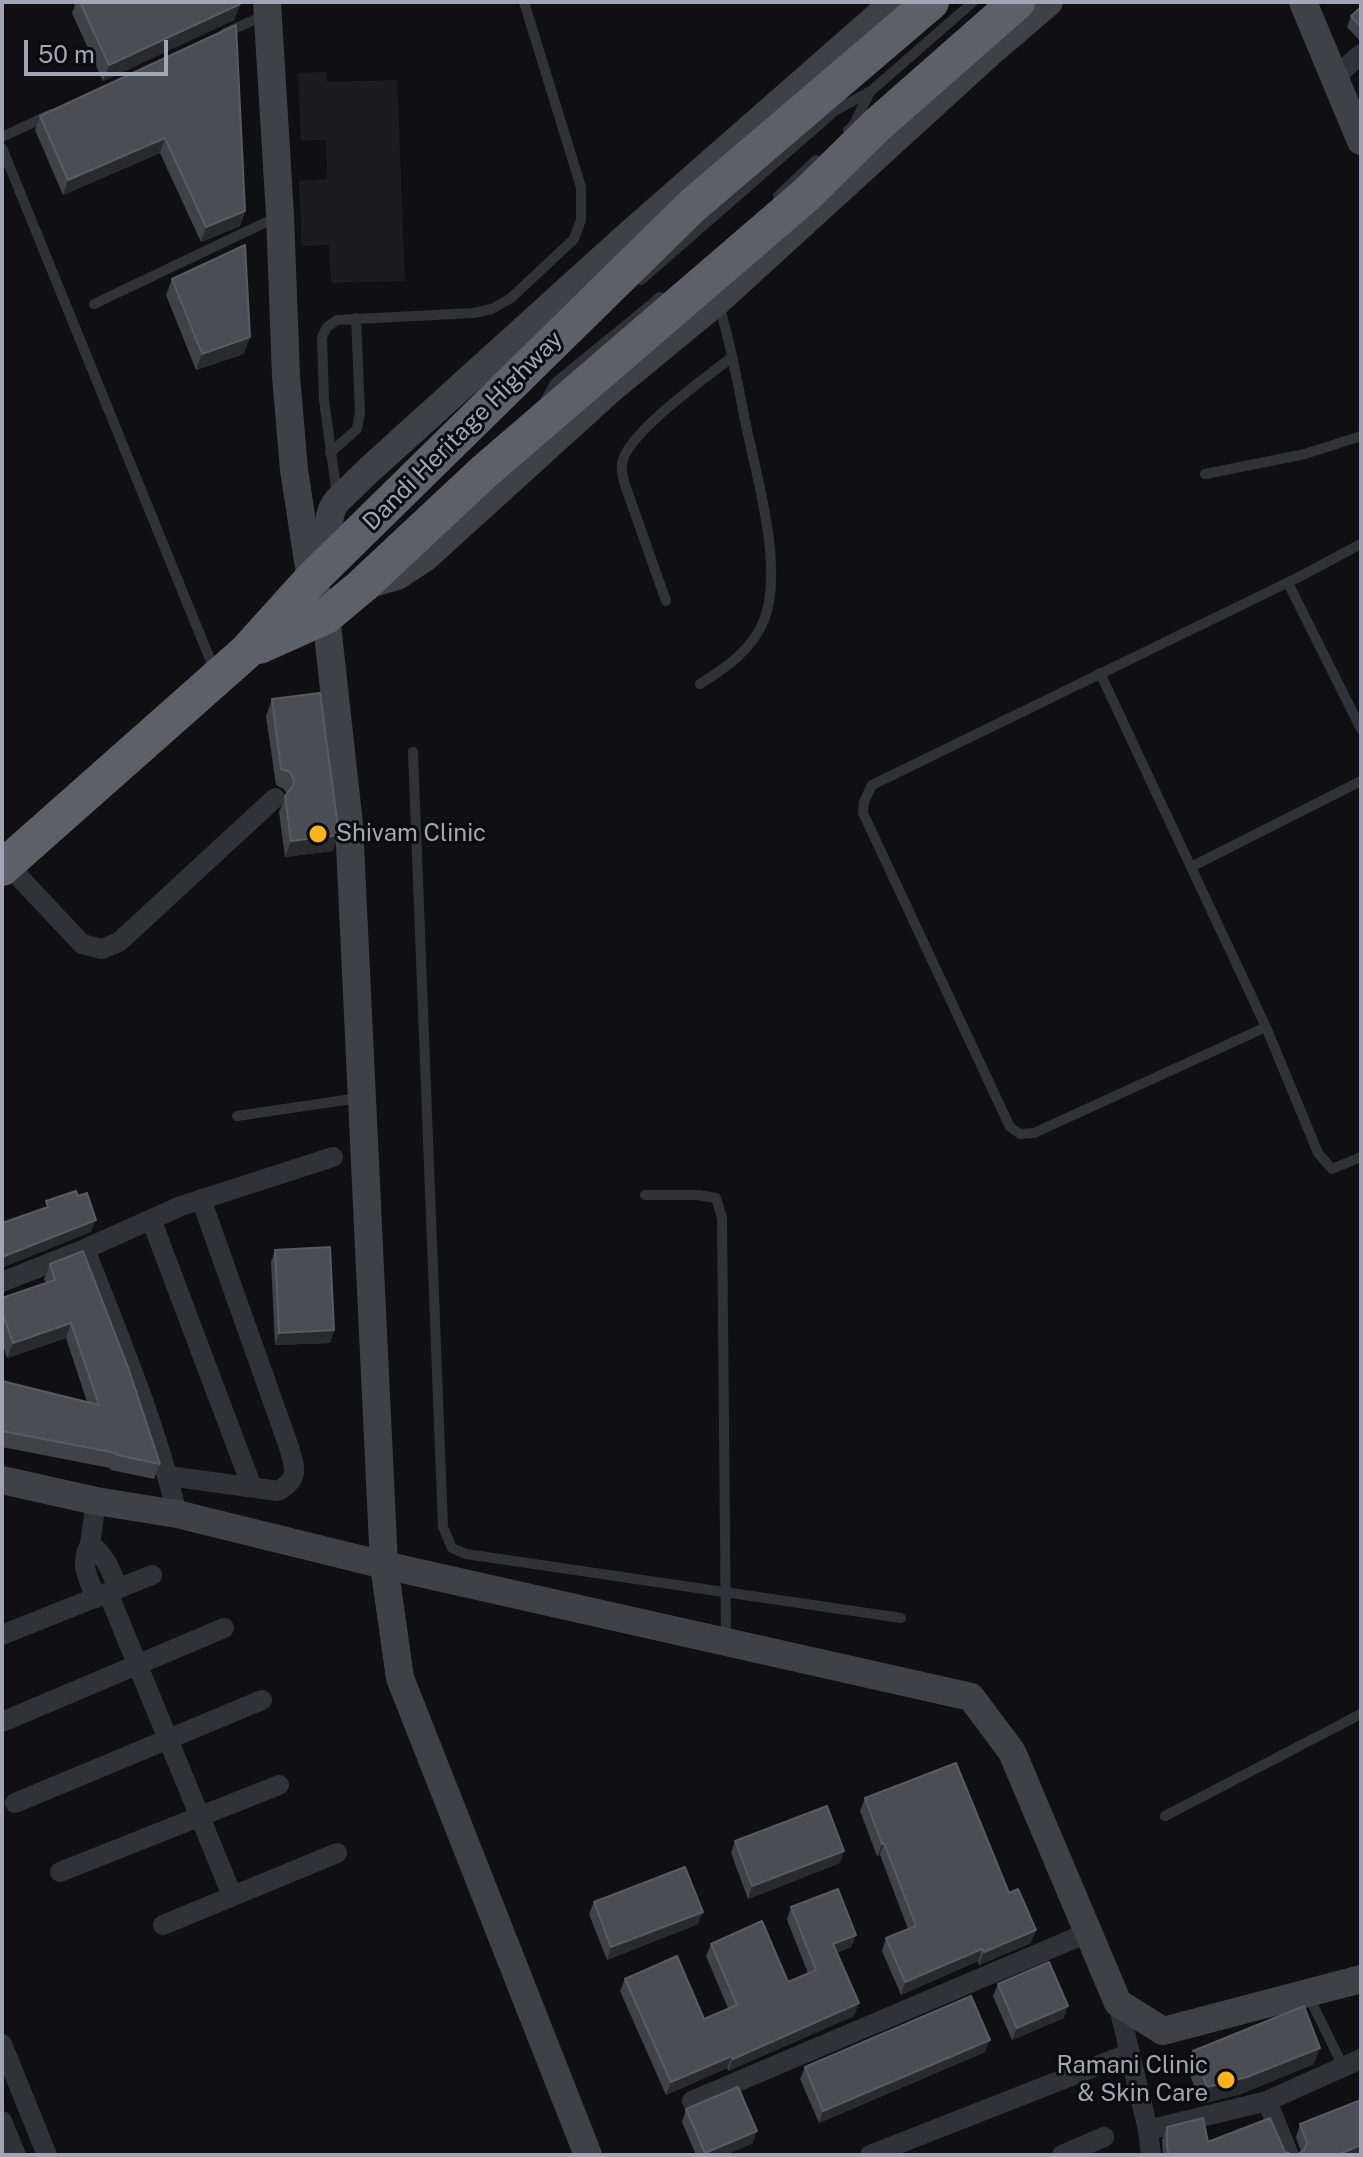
<!DOCTYPE html>
<html>
<head>
<meta charset="utf-8">
<style>
	body { margin:0 }
	#map { position:relative; width:1363px; height:2157px; overflow:hidden; background:#101012; font-family:"Public Sans",sans-serif }
	canvas { display:block }
	.frame { position:absolute; inset:0; border:4px solid #a0a6b4; pointer-events:none }
	.scale { position:absolute; left:24px; top:40px; width:144px; height:36px; box-sizing:border-box; border:4px solid #a0a6b4; border-top:0; padding-left:10px; font-size:24px; line-height:28px; white-space:nowrap; color:#a0a6b4; -webkit-text-stroke:6px #0b0b0d; paint-order:stroke }
</style>
</head>
<body>
<div id="map">
<canvas width="1363" height="2157"></canvas>
<div class="frame"></div>
<div class="scale">50 m</div>
</div>
<script>
const c = document.querySelector('canvas').getContext('2d');
c.lineJoin = 'round';
function paint(path, color) {
  c.fillStyle = color;
  c.fill(path, 'evenodd');
}
function stroke(path, color, width, dash) {
  c.strokeStyle = color;
  c.lineWidth = width;
  c.lineCap = dash ? 'butt' : 'round';
  c.setLineDash(dash || []);
  c.stroke(path);
}
function drawText(font, color, halo, rows, align = 'center') {
  c.font = font + ' "Public Sans",sans-serif';
  c.lineWidth = 6;
  c.setLineDash([]);
  c.textBaseline = 'middle';
  c.strokeStyle = halo;
  c.fillStyle = color;
  for (const [text, x, y, turn = 0] of rows) {
    c.save();
    c.translate(x, y);
    c.rotate((+turn || 0) * Math.PI / 180);
    c.textAlign = isNaN(turn) ? turn : align;
    if (halo) c.strokeText(text, 0, 0);
    c.fillText(text, 0, 0);
    c.restore();
  }
}
paint(new Path2D(`
	M 326,72 L 327,82 L 397,80 L 405,281 L 331,283 L 329,245 L 302,246 L 299,181 L 327,179 L 326,140 L 301,141 L 298,73 Z`), '#1c1c1f');
stroke(new Path2D(`
	M 225,33 L 265,15
	M 848,130 L 853,126 L 870,92
	M 2,137 L 51,114
	M 2,148 L 214,669
	M 778,196 L 816,160
	M 641,280 L 836,110 L 871,91 L 973,2
	M 94,304 L 279,216
	M 545,401 L 555,383 L 660,297
	M 330,453 L 357,429 L 360,412 L 356,318
	M 1205,474 L 1305,454 L 1361,436
	M 337,495 L 324,400 L 322,337 L 327,327 L 337,320 L 473,313 L 492,309 L 511,298 L 574,239 L 581,220 L 581,187 L 524,2
	M 1288,583 L 1361,729
	M 666,601 L 624,482 C 623,477 621,469 622,463 C 627,433 707,377 732,357
	M 1100,673 L 1266,1027 L 1318,1153 L 1332,1169 L 1361,1157
	M 700,684 C 727,667 752,650 764,620 C 784,569 757,478 746,425 C 738,385 731,344 719,305
	M 413,752 L 443,1527 L 452,1548 L 466,1554 L 901,1618
	M 1191,867 L 1361,781
	M 1266,1027 L 1034,1133 L 1020,1134 L 1010,1127 L 863,813 L 864,802 L 872,785 L 1299,577 L 1361,544
	M 237,1116 L 359,1098
	M 645,1195 L 698,1195 L 716,1198 L 722,1218 L 726,1639
	M 1165,1816 L 1361,1714
	M 1308,1995 L 1344,2068`), '#313237', 10);
stroke(new Path2D(`
	M 1335,77 L 1361,54
	M 4,858 L 7,864 L 82,944 L 102,949 L 119,942 L 275,798
	M 151,1219 L 252,1487
	M 85,1249 C 119,1337 156,1423 177,1514
	M 2,1282 L 85,1249 L 181,1206 L 333,1157
	M 168,1476 L 278,1491 C 300,1478 295,1469 289,1447 L 201,1199
	M 96,1501 L 90,1544 C 106,1556 111,1571 118,1589
	M 90,1544 C 79,1566 88,1576 96,1598
	M 108,1593 L 232,1895
	M 2,1635 L 152,1575
	M 2,1722 L 224,1628
	M 15,1803 L 262,1700
	M 60,1872 L 279,1785
	M 163,1925 L 337,1853
	M 1118,2003 L 1148,2130 L 1151,2155
	M 2,2044 L 47,2155
	M 692,2101 L 1087,1933
	M 1267,2101 L 1289,2155
	M 2,2121 L 16,2155
	M 1148,2130 L 1267,2101 L 1361,2059
	M 870,2155 L 1130,2053
	M 1062,2155 L 1104,2137`), '#313237', 20);
stroke(new Path2D(`
	M 267,2 L 280,215 L 286,376 L 294,470 L 311,580 L 326,616 L 349,824 L 384,1565 L 400,1678 L 588,2155
	M 1303,2 L 1361,141
	M 334,558 C 331,539 323,516 338,500 L 369,470 L 623,240 L 894,2
	M 369,584 L 397,576 L 426,557 L 611,389 L 718,301 L 994,49 L 1049,2
	M 2,1480 L 96,1501 L 177,1514 L 384,1565 L 971,1697 L 1012,1752 L 1118,2003 L 1163,2031 L 1361,1979`), '#3f4147', 28);
stroke(new Path2D(`
	M 259,646 L 326,616 L 362,586 L 485,471 L 807,194 L 876,126 L 1017,2
	M 2,868 L 246,652 L 311,580 L 692,206 L 931,2`), '#5c6068', 36);
paint(new Path2D(`
	M 76,2 L 239,2 L 240,4 L 234,20 L 103,81 L 72,13 Z
	M 1361,7 L 1361,42 L 1347,27 L 1351,16 Z
	M 236,25 L 245,211 L 240,226 L 201,242 L 160,153 L 63,195 L 35,130 L 40,116 Z
	M 172,279 L 244,354 L 196,370 L 166,295 Z
	M 272,699 L 333,851 L 285,857 L 279,812 L 287,794 L 284,789 L 276,785 L 266,716 Z
	M 275,1250 L 334,1330 L 330,1343 L 275,1345 L 271,1262 Z
	M 50,1264 L 160,1464 L 154,1479 L 111,1470 L 110,1468 L 2,1447 L 2,1381 L 87,1402 L 66,1338 L 7,1358 L 2,1342 L 2,1298 L 46,1284 L 44,1279 Z
	M 865,1798 L 1009,1893 L 1031,1943 L 979,1965 L 978,1961 L 901,1995 L 882,1951 L 886,1938 L 908,1929 L 880,1855 L 877,1856 L 860,1811 Z
	M 735,1841 L 840,1863 L 748,1899 L 731,1853 Z
	M 594,1902 L 698,1924 L 607,1960 L 589,1914 Z
	M 791,1907 L 856,1935 L 851,1947 L 837,1953 L 854,2016 L 728,2071 L 727,2068 L 666,2095 L 620,1991 L 625,1979 L 704,2019 L 728,2008 L 706,1956 L 711,1944 L 788,1982 L 808,1973 L 787,1920 Z
	M 998,1984 L 1064,2018 L 1012,2040 L 993,1996 Z
	M 1193,2051 L 1314,2064 L 1241,2094 L 1201,2104 L 1187,2067 Z
	M 985,2052 L 819,2123 L 800,2079 L 805,2067 Z
	M 686,2109 L 753,2143 L 725,2155 L 696,2155 L 682,2122 Z
	M 1300,2124 L 1361,2155 L 1163,2155 L 1162,2140 L 1167,2127 L 1208,2142 L 1285,2152 L 1291,2154 L 1298,2154 L 1301,2152 L 1296,2137 Z`), '#414248');
paint(new Path2D(`
	M 240,4 L 234,20 L 103,81 L 109,65 Z
	M 165,138 L 160,153 L 63,195 L 68,180 Z
	M 245,211 L 240,226 L 201,242 L 206,227 Z
	M 250,337 L 244,354 L 196,370 L 202,354 Z
	M 339,835 L 333,851 L 285,857 L 291,841 Z
	M 96,1220 L 91,1232 L 2,1268 L 2,1257 Z
	M 71,1323 L 66,1338 L 7,1358 L 13,1343 Z
	M 334,1330 L 330,1343 L 275,1345 L 279,1333 Z
	M 884,1843 L 880,1855 L 877,1856 L 882,1844 Z
	M 844,1851 L 840,1863 L 748,1899 L 752,1886 Z
	M 703,1912 L 698,1924 L 607,1960 L 611,1947 Z
	M 1036,1930 L 1031,1943 L 979,1965 L 984,1952 Z
	M 856,1935 L 851,1947 L 829,1956 L 833,1944 Z
	M 982,1949 L 978,1961 L 901,1995 L 905,1982 Z
	M 859,2003 L 854,2016 L 728,2071 L 733,2059 Z
	M 1068,2006 L 1064,2018 L 1012,2040 L 1017,2028 Z
	M 990,2040 L 985,2052 L 819,2123 L 823,2111 Z
	M 1320,2048 L 1314,2064 L 1241,2094 L 1201,2104 L 1207,2087 Z
	M 732,2056 L 727,2068 L 666,2095 L 671,2082 Z
	M 757,2131 L 753,2143 L 725,2155 L 705,2155 L 705,2153 Z
	M 1361,2145 L 1361,2155 L 1337,2155 Z`), '#292a2e');
const building = new Path2D(`
	M 80,2 L 239,2 L 240,4 L 109,65 Z
	M 1361,7 L 1361,27 L 1351,16 Z
	M 236,25 L 245,211 L 206,227 L 165,138 L 68,180 L 40,116 Z
	M 245,245 L 250,337 L 202,354 L 172,279 Z
	M 320,693 L 339,835 L 291,841 L 285,796 L 293,786 L 294,780 L 290,772 L 281,769 L 272,699 Z
	M 76,1191 L 78,1196 L 87,1193 L 96,1220 L 2,1257 L 2,1223 L 48,1207 L 46,1201 Z
	M 330,1247 L 334,1330 L 279,1333 L 275,1250 Z
	M 83,1251 L 129,1370 L 160,1464 L 117,1455 L 116,1453 L 2,1431 L 2,1381 L 99,1405 L 71,1323 L 13,1343 L 2,1311 L 2,1298 L 55,1280 L 50,1264 Z
	M 956,1763 L 1009,1893 L 1018,1889 L 1036,1930 L 984,1952 L 982,1949 L 905,1982 L 886,1938 L 916,1926 L 884,1843 L 882,1844 L 865,1798 Z
	M 827,1806 L 844,1851 L 752,1886 L 735,1841 Z
	M 685,1867 L 703,1912 L 611,1947 L 594,1902 Z
	M 838,1889 L 856,1935 L 833,1944 L 859,2003 L 733,2059 L 732,2056 L 671,2082 L 625,1979 L 677,1956 L 704,2019 L 737,2005 L 711,1944 L 762,1921 L 788,1982 L 816,1970 L 791,1907 Z
	M 1049,1962 L 1068,2006 L 1017,2028 L 998,1984 Z
	M 971,1996 L 990,2040 L 823,2111 L 805,2067 Z
	M 1304,2006 L 1320,2048 L 1247,2077 L 1207,2087 L 1193,2051 Z
	M 738,2087 L 757,2131 L 705,2153 L 686,2109 Z
	M 1361,2100 L 1361,2145 L 1337,2155 L 1169,2155 L 1167,2147 L 1167,2127 L 1203,2118 L 1208,2142 L 1270,2118 L 1285,2152 L 1291,2154 L 1298,2154 L 1304,2150 L 1307,2143 L 1300,2124 Z`);
paint(building, '#4b4d54');
stroke(building, '#595b63', 2);
for (const [x, y, r, color] of [
	[318,834,10,"#ffb31b"],
	[1226,2080,10,"#ffb31b"]
]) {
  const dot = new Path2D();
  dot.arc(x, y, r, 0, 2 * Math.PI);
  c.fillStyle = color;
  c.fill(dot);
  stroke(dot, '#0b0b0d', 3);
}
drawText('24px', '#a0a6b4', '#0b0b0d', [
	["Dandi Heritage Highway",463,431,-45]
]);
drawText('24px', '#a0a6b4', '#0b0b0d', [
	["Shivam Clinic",336,834],
	["Ramani Clinic",1208,2066,"right"],
	["& Skin Care",1208,2094,"right"]
], 'left');
</script>
</body>
</html>
